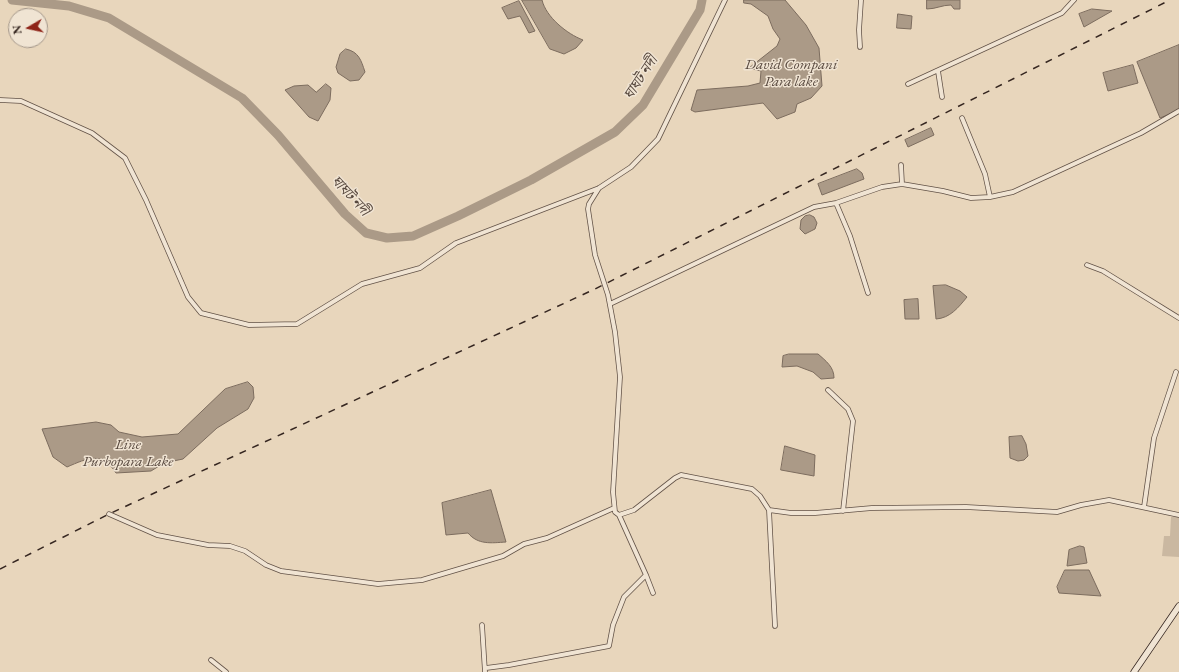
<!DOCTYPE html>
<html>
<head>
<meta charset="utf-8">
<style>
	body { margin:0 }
	#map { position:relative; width:1179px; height:672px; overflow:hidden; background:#e8d6bc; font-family:"EB Garamond",serif }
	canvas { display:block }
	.north { position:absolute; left:8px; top:8px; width:40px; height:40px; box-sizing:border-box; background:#f0e4d3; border:1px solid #a5988b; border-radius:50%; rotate:261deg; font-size:11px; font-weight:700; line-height:16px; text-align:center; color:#352620 }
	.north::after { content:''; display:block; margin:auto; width:14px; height:18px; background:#8f2418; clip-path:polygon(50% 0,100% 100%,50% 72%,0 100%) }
</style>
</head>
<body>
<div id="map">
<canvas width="1179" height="672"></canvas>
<div class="north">N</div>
</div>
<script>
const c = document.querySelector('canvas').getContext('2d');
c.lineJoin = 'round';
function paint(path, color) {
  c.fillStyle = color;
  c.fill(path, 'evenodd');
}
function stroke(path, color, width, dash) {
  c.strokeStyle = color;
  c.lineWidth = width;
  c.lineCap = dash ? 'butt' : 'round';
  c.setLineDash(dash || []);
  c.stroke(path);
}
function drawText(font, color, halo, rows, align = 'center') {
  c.font = font + ' "EB Garamond","Noto Serif Bengali",serif';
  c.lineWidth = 3;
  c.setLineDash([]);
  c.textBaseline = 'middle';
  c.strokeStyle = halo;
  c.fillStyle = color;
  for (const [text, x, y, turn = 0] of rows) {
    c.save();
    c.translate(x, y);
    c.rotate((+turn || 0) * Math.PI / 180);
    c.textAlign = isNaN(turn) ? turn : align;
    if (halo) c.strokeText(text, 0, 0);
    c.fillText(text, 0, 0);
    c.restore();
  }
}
paint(new Path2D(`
	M 1171,517 L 1179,517 L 1179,557 L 1162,556 L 1164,536 L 1170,536 Z`), '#cab8a1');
const water = new Path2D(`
	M 522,0 L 542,0 C 546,17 567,34 583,40 L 576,48 L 564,54 L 550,49 Z
	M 744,0 L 785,0 L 806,25 L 819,48 L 822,86 L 811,98 L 797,104 L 795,112 L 777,119 L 763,103 L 695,112 L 691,110 L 697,90 L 748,86 L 760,83 L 761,71 L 749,68 L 777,46 L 780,39 L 773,29 L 768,16 L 751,4 L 744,3 Z
	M 927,0 L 960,0 L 960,9 L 954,9 L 951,5 C 942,5 936,9 927,9 Z
	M 519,1 L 535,31 L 529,33 L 520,16 L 508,19 L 502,8 Z
	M 1092,9 L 1112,11 L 1084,27 L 1079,14 Z
	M 898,14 L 912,16 L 911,29 L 897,28 Z
	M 1179,45 L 1179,110 L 1160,118 L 1137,62 Z
	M 346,49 C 359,52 361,60 365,72 L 359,80 L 350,81 L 338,73 L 336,67 L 340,54 Z
	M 1133,65 L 1138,83 L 1108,91 L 1103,73 Z
	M 326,84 L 331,88 L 330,100 L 318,121 L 309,117 L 285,90 L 294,86 L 308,85 L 316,92 Z
	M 931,128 L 934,135 L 908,147 L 905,140 Z
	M 857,169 L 862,173 L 864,179 L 822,195 L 818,184 Z
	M 810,215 L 814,217 L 817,223 L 815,229 L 805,234 L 800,229 L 801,220 L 805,216 Z
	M 946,285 L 960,291 L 967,297 C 958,308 950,318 936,319 L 933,286 Z
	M 918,299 L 919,319 L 905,319 L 904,300 Z
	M 789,354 L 818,354 C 826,361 834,367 834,378 L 821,379 L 813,372 L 797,366 L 782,367 L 783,356 Z
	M 248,382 L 253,387 L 254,398 L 248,409 L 217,428 L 183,459 L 164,463 L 151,471 L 116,473 C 102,451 88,458 67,467 L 53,457 L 42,429 L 96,422 L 111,425 L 119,432 L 142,437 L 178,434 L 225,389 Z
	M 1022,436 L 1026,444 L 1028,456 L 1024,460 L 1018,461 L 1010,458 L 1009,437 Z
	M 785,446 L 815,455 L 814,476 L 781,470 Z
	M 491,490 L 506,542 C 491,543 478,545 468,533 L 446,535 L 442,503 Z
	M 1080,546 L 1084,547 L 1087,563 L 1067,566 L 1069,550 Z
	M 1065,570 L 1089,570 L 1101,596 L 1059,593 L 1057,587 Z`);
paint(water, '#ab9a87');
stroke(water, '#7c6c5e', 1);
stroke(new Path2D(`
	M 12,0 L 69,6 L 109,18 L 242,98 L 278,135 L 345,214 L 366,233 L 387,238 L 413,236 L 458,216 L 531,180 L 615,132 L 643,105 L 700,10 L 702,0`), '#ab9a87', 9);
const street = new Path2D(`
	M 860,47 L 859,30 L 861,0
	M 938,71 L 942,97
	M 908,84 L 1062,13 L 1074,0
	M 0,100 L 21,101 L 92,133 L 125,158 L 146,200 L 188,297 L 201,313 L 249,325 L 297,324 L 362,284 L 420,268 L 456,243 L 599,188 L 631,167 L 658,139 L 725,0
	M 962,118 L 985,174 L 990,197
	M 901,165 L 902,184
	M 599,188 L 589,204 L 588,209 L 595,255 L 608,295 L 615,332 L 620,377 L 613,492 L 615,512 L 619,515 L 634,510 L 675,478 L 681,475 L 752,489 L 760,496 L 769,510 L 791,513 L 815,513 L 872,508 L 966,507 L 1057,512 L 1081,505 L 1109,500 L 1179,515
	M 836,203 L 850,236 L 868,293
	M 1087,265 L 1103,271 L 1179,318
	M 610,304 L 814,207 L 836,203 L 882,187 L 902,184 L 943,191 L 971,198 L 990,197 L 1013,192 L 1141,133 L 1179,111
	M 828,390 L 848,409 L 853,421 L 843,511
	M 1144,507 L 1154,438 L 1176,372
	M 769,510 L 775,626
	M 109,514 L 157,535 L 208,545 L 230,546 L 245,551 L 266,565 L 281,571 L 378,584 L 422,580 L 503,556 L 524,544 L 547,538 L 614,508
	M 646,575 L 653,593
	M 482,625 L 485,672
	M 211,660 L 226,672
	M 486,668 L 509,665 L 609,646 L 613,625 L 624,597 L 646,575 L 619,515`);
const secondary = new Path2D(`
	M 1134,672 L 1179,606`);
stroke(street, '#625247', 5.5);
stroke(secondary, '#352620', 7);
stroke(street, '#f0e4d3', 4);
stroke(secondary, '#f0e4d3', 5.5);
stroke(new Path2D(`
	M 0,569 L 109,514 L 595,289 L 1170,0`), '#352620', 1.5, [7, 7]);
drawText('italic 15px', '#58493f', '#f0e4d3', [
	["David Compani",791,65],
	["Para lake",791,82],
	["ঘাঘট নদী",641,78,-57],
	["ঘাঘট নদী",350,196,47],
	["Line",128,445],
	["Purbopara Lake",128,462]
]);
</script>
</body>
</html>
